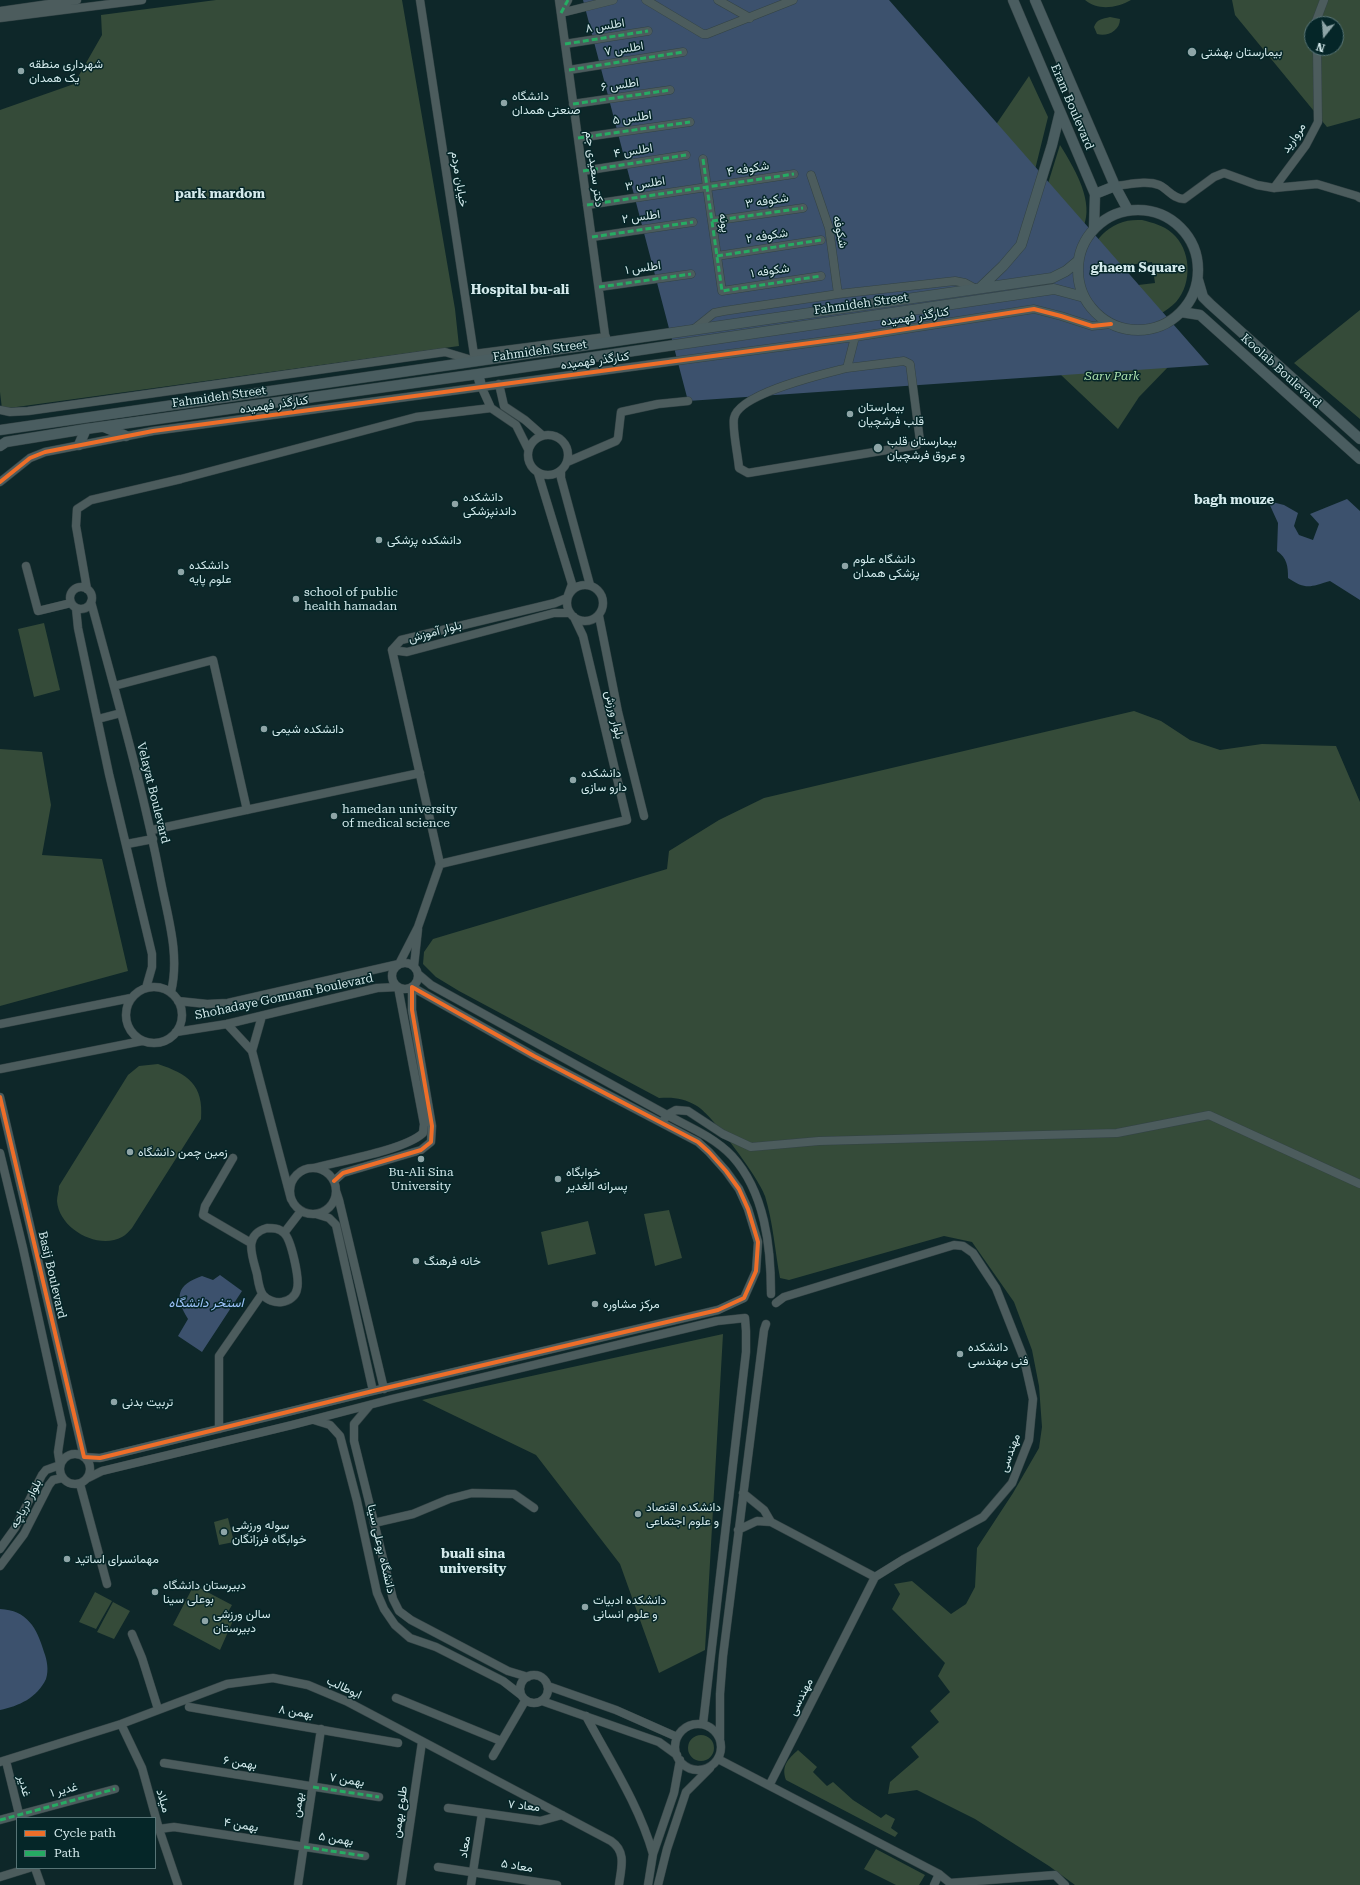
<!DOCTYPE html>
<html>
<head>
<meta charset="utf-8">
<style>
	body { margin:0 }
	#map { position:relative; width:1360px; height:1885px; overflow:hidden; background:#0e2729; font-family:"Roboto Serif",serif }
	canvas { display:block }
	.legend { position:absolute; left:16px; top:1817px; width:140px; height:52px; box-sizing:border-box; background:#052628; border:1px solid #577476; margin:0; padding:5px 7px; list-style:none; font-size:12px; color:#d3e9eb }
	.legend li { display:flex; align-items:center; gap:8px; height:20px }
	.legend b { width:20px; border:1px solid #577476 }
	.north { position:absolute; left:1304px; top:16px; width:40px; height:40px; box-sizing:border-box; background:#052628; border:1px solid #577476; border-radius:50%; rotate:197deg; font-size:11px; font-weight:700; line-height:16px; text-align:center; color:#d3e9eb }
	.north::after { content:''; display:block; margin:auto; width:14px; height:18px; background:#8ea5a7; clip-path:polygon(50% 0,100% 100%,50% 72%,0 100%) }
</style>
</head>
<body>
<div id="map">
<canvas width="1360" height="1885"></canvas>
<ul class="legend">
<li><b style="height:5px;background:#ee6e29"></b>Cycle path</li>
<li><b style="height:5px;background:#26ab63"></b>Path</li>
</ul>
<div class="north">N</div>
</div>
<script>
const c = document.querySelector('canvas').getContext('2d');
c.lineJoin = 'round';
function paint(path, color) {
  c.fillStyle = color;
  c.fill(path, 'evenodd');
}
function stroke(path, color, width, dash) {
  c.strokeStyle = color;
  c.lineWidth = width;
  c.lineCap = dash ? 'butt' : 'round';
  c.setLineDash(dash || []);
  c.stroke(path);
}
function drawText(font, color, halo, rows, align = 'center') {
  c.font = font + ' "Roboto Serif",Vazirmatn,serif';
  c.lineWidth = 3;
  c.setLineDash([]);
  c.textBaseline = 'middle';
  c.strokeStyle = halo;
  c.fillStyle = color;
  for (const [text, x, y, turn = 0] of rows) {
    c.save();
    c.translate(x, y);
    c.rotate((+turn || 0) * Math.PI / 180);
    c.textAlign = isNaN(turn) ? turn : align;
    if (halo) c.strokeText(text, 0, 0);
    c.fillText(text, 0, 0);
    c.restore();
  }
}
paint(new Path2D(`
	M 216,0 L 402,0 L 455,309 L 459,346 L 2,409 L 0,392 L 0,110 L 74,84 L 102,35 L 101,15 Z
	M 1085,0 L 1131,0 C 1117,8 1098,11 1085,0 Z
	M 1232,0 L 1360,0 L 1360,118 L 1327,127 L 1235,15 ZM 1312,24 L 1336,24 L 1336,48 L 1312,48 Z
	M 1110,17 L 1120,19 C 1120,31 1107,37 1097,34 L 1094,27 C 1097,19 1102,19 1110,17 Z
	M 1029,76 L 1048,117 L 1029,194 L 976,154 Z
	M 1060,145 C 1073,166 1092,197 1085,222 C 1081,234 1072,246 1066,257 L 1035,225 Z
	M 1142,220 C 1153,223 1163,225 1172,233 C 1191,249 1193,283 1176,302 C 1166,312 1156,317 1142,319 C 1084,326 1067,240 1123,222 C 1129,220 1136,220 1142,220 ZM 1152,262 L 1155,283 L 1096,290 L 1094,269 Z
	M 1360,310 L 1360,419 L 1294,363 Z
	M 1003,320 L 1170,365 L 1139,397 L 1118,429 Z
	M 44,623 L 60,690 L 34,697 L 18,629 Z
	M 1134,711 L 1161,721 L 1190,740 L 1220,750 L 1262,744 L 1336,746 L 1360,802 L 1360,1885 L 1075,1885 L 1049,1866 L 975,1819 L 917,1790 L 888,1794 L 890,1782 L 919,1757 L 911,1747 L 939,1722 L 930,1711 L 950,1692 L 938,1676 L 945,1663 L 892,1609 L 900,1594 L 894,1584 L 912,1581 L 951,1614 L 966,1604 L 975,1587 L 977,1548 L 1013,1493 L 1039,1448 L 1042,1427 L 1039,1386 L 1032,1350 L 1014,1302 L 972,1242 L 944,1236 L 789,1280 L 780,1278 C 775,1251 773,1222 765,1196 C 759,1178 712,1115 697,1106 C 683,1098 674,1097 659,1098 L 459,991 L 436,977 L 423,964 L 424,952 L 433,939 L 667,869 L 669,851 L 719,820 L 764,798 Z
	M 0,749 L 42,752 L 51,805 L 42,855 L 102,859 L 128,971 L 0,1006 Z
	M 158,1064 C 188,1074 204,1085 201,1119 L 132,1228 C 129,1231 126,1235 122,1237 C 98,1250 59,1229 57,1201 C 57,1196 59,1191 59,1186 L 128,1075 L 139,1066 Z
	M 669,1210 L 682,1258 L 655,1266 L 644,1214 Z
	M 588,1221 L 596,1254 L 548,1265 L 541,1232 Z
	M 723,1334 L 705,1650 L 659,1673 L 620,1564 L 536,1455 L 422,1400 Z
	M 228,1518 L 234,1542 L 219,1545 L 214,1522 Z
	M 194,1585 L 232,1605 L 228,1612 L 235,1616 L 220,1650 L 173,1625 Z
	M 95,1592 L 112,1601 L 96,1629 L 79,1622 Z
	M 113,1602 L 130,1611 L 114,1639 L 97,1632 Z
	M688 1748a13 13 0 1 1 26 0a13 13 0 1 1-26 0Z
	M 798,1750 L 817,1767 L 813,1772 L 827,1786 L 833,1782 L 853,1800 L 881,1818 L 886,1814 L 895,1819 L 891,1828 L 898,1833 L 895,1837 L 786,1780 C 781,1766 788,1759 798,1750 Z
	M 876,1849 L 925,1875 L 919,1885 L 896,1885 L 864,1869 Z`), '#354b39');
paint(new Path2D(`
	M 583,0 L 889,0 L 1209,365 L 688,401 Z
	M 1347,499 L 1360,511 L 1360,600 L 1330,581 C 1310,587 1306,590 1288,578 C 1288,566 1287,558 1277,551 L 1278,523 L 1268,501 L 1284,505 L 1298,513 L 1294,526 L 1299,535 L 1313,540 L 1319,524 L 1310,514 Z
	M 220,1275 L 242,1291 L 202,1352 L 178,1336 L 188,1319 C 174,1296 177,1285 202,1276 L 213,1280 Z
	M 0,1609 C 27,1610 37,1628 44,1652 C 47,1660 49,1670 46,1679 C 37,1698 19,1706 0,1710 Z`), '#3c516d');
const minor = new Path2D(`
	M 559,0 L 606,342
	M 646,0 L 703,34 L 707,34 L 793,0
	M 718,0 L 750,18
	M 0,11 L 77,0
	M 561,13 L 613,0
	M 561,13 L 568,0
	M 0,18 L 142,0
	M 1315,24 L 1324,0
	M 565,44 L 648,31
	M 569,70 L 683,52
	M 573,104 L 670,90
	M 578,138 L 690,122
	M 703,159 L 722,291 L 821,276
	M 583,171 L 686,155
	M 811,175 L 829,228 L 838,294
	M 1115,186 C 1128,185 1146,180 1159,185 C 1168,189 1173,199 1184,199 L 1214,177 L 1224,173 L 1257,185 L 1274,188 L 1317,184 L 1357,196 L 1360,198
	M 1274,188 L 1306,145 L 1318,122 L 1317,48
	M 587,205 L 794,174
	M 712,221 L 803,208
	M 592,237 L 693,222
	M 717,256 L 821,240
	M 599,287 L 691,274
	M 694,329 L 714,313 L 724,311 L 838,294 L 955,281 L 965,283 L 976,289
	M 474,354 L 606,337
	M 847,368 L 904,361 L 910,364 L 920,441 L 917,445 L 748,473 L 739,468 C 738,455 732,429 734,418 C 739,393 824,374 847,368 L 855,337
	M 499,384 L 504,406 L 525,420 L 542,435
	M 481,386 L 491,408 L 516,425 L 528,449
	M 0,410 L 10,412 L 28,411 L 445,352 L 475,361 L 420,0
	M528 455a20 20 0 1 1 40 0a20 20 0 1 1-40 0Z
	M 567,462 L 616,441 L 618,438 L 621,412 L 658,404 L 688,401
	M 561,471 L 561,478 L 590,585
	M 538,473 L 572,584 L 568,595
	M 0,482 L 30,458 L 45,452 L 153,431 L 855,337 L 1034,309 L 1061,316 L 1092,326 L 1111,324
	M 26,566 L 38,611 L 71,603
	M567 603a18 18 0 1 1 36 0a18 18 0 1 1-36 0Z
	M70 598a11 11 0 1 1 22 0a11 11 0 1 1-22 0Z
	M 87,589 L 76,526 L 77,509 L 91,500 L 181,479 L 416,417 L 491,408
	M 91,602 C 116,695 143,787 161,882 C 168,918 180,955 171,992
	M 76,608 L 78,628 L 109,774 L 152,954 L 152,967 L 146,988
	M 599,616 L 618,712 L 644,816
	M 392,650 L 401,640 L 555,603 L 567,598
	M 392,650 L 407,652 L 554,613 L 570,613
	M 114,686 L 213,660 L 247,810
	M 98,719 L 121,713
	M 152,830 L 420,773
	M 127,844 L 153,839
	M 440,864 L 627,820 L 583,636 L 574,617
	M392 976a13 13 0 1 1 26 0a13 13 0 1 1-26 0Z
	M 414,966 L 418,929
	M 418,974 L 431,985 L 667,1115 C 689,1127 714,1137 732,1156 C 765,1192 771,1247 771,1294
	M126 1015a28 28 0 1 1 56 0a28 28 0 1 1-56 0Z
	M 178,1001 L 207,1004 L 228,1003 L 399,964 L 418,927 L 440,864 L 392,650
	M 0,1024 L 131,998
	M 227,1024 L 252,1051 L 291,1199
	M 176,1032 L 227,1024 L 377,988 L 398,987 L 424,1124 L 423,1133 C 405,1150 340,1161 314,1168
	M 252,1051 L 262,1016
	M 0,1069 L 142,1041
	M 0,1097 L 84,1457 L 100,1458 L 373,1391 L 718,1310 L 744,1298 L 756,1271 L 758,1242 L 748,1209 L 739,1189 L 726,1171 L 709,1152 L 698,1142 L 534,1056 L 412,987 L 412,1010 L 432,1126 L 431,1142 L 421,1150 L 343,1173 L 334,1181
	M 662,1123 L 667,1115 L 676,1110 L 688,1111 L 723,1134 L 751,1147 L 819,1141 L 1117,1133 L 1209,1115 L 1360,1184
	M 0,1153 L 23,1248 L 62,1425 L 58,1452 L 60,1465 L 46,1470 L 42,1475 L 15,1528 L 0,1549
	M 233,1158 L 205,1206 L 203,1215 L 251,1243
	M290 1191a23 23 0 1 1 46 0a23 23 0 1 1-46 0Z
	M 336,1191 L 339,1200 L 384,1389
	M 316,1214 L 329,1218 L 336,1225 L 373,1391
	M 267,1228 C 273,1228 279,1228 284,1233 C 291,1239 300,1279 297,1289 C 296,1296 289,1301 282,1302 C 275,1303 267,1300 263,1295 C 259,1290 258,1280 257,1274 C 252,1255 243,1235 267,1228 Z
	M 284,1233 L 301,1211
	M 370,1405 L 354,1424 L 354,1441 L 393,1599 L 399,1611 L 411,1620 L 508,1671 L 528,1677
	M 314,1420 L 330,1425 L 340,1436 L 357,1501 L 377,1593 L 384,1609 L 395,1625 L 410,1638 L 436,1647 L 503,1681 L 521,1695
	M 219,1429 L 219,1356 L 262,1294
	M60 1469a15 15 0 1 1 30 0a15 15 0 1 1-30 0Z
	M 88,1478 L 102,1471 L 292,1425 L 392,1399 L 717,1321 L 745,1318 L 746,1331 L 746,1352 L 703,1724
	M 80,1484 L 107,1584
	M 771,1522 L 875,1577
	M 374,1523 L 413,1514 L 449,1499 L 472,1493 L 514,1494 L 534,1508
	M 738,1530 L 757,1521 L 771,1522 L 764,1510 L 743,1493
	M 0,1566 L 24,1534 L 49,1485 L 53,1480 L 62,1478
	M 132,1634 L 142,1658 L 158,1709
	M520 1689a14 14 0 1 1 28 0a14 14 0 1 1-28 0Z
	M 548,1686 L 616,1710 L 677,1737
	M 396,1698 L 501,1741
	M 542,1701 L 659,1742 L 677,1755
	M 189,1707 L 398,1743
	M 586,1716 C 610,1761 639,1805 653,1854
	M675 1747a23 23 0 1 1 46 0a23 23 0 1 1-46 0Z
	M 121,1724 L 142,1768 L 159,1829 L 178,1885
	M 720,1739 L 720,1694 L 723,1656 L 764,1330 L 766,1324
	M 493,1756 L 525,1701
	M 718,1759 L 939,1874 L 950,1883 L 1055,1875 L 1065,1885
	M 6,1761 L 20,1818
	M 0,1762 L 121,1724 L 227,1684 L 273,1678 L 308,1685 L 346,1701 L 611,1841 C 627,1852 621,1868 619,1885
	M 164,1763 L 379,1797
	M 770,1784 L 875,1577 L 904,1559 L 983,1517 L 1012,1483 L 1029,1440 L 1033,1399 L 1024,1359 L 996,1288 L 973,1253 L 963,1246 L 954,1245 L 784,1297 L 776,1303
	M 448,1808 L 540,1821 L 562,1815
	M 0,1820 L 115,1789
	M 159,1829 L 174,1827 L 365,1856
	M 438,1867 L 557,1885
	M 35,1868 L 41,1885
	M 0,1877 L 29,1868
	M 298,1885 L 321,1729
	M 401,1885 L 422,1742
	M 471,1885 L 482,1813
	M 648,1885 L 653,1854 L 674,1793 L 680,1760
	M 658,1885 L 667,1849 L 686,1792 L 710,1768
	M 934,1885 L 939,1874`);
const major = new Path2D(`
	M 1013,0 L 1095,194 L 1094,227
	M 1035,0 L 1115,186 L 1128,210
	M 1095,194 L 1115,186
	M1078 270a60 60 0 1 1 120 0a60 60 0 1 1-120 0Z
	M 1198,280 L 1203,297 L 1210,304 L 1360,439
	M 980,288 L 1003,266 L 1021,245 L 1052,145 L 1060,112
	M 1181,312 L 1200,315 L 1360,459
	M 478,374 L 481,386
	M 104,427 L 126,436
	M 0,430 L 1052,278 L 1066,271 L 1078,261
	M 79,445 L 86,429
	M 0,446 L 6,442 L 86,429 L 478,374 L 1054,289 L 1084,297`);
stroke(minor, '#334345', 9);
stroke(major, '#334345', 11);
stroke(minor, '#4c5c5d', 8);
stroke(major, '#4a5d60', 10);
stroke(new Path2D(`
	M 561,13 L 568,0
	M 565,44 L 648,31
	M 569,70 L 683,52
	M 573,104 L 670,90
	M 578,138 L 690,122
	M 703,159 L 722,291 L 821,276
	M 583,171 L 686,155
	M 587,205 L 794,174
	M 712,221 L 803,208
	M 592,237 L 693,222
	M 717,256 L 821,240
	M 599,287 L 691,274
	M 313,1787 L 379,1797
	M 0,1820 L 115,1789
	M 304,1847 L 365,1856`), '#26ab63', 3, [6, 3]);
stroke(new Path2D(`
	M 0,482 L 30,458 L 45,452 L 153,431 L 855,337 L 1034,309 L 1061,316 L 1092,326 L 1111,324
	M 0,1097 L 84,1457 L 100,1458 L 373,1391 L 718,1310 L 744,1298 L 756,1271 L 758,1242 L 748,1209 L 739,1189 L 726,1171 L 709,1152 L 698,1142 L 534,1056 L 412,987 L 412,1010 L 432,1126 L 431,1142 L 421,1150 L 343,1173 L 334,1181`), '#ee6e29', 4);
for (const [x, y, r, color] of [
	[1192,52,5,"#8ea5a7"],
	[21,71,4,"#8ea5a7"],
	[504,103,4,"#8ea5a7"],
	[850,414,4,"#8ea5a7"],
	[878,448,5,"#8ea5a7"],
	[455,504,4,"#8ea5a7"],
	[379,540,4,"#8ea5a7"],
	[845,566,4,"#8ea5a7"],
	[181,572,4,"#8ea5a7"],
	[296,599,4,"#8ea5a7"],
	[264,729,4,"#8ea5a7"],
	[573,780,4,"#8ea5a7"],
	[334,816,4,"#8ea5a7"],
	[130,1152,4,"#8ea5a7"],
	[421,1159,4,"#8ea5a7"],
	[558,1179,4,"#8ea5a7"],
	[416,1261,4,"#8ea5a7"],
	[595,1304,4,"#8ea5a7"],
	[960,1354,4,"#8ea5a7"],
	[114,1402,4,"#8ea5a7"],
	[638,1514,4,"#8ea5a7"],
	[224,1532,4,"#8ea5a7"],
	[67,1559,4,"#8ea5a7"],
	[155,1592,4,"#8ea5a7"],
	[585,1607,4,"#8ea5a7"],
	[205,1621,4,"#8ea5a7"]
]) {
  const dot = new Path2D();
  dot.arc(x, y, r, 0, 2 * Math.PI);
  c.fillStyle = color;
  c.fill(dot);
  stroke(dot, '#052628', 1.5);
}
drawText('12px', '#d3e9eb', '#052628', [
	["اطلس ۸",605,26,-9],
	["اطلس ۷",624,49,-9],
	["اطلس ۶",620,85,-8],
	["Eram Boulevard",1072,107,67],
	["اطلس ۵",632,118,-8],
	["مروارید",1294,138,-56],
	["اطلس ۴",633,151,-9],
	["دکتر سعیدی جم",594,169,82],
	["شکوفه ۴",748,169,-9],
	["خیابان مردم",459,179,81],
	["اطلس ۳",645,184,-9],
	["شکوفه ۳",767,201,-9],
	["اطلس ۲",641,217,-8],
	["پونه",724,223,81],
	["شکوفه",840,232,78],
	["شکوفه ۲",767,236,-9],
	["اطلس ۱",643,268,-8],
	["شکوفه ۱",770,271,-9],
	["Fahmideh Street",861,304,-8],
	["کنارگذر فهمیده",915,317,-9],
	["Fahmideh Street",540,351,-8],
	["کنارگذر فهمیده",595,361,-8],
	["Koolab Boulevard",1281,371,42],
	["Fahmideh Street",219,397,-8],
	["کنارگذر فهمیده",274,405,-8],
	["بلوار آموزش",435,632,-15],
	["بلوار ورزش",614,715,77],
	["Velayat Boulevard",153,793,76],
	["Shohadaye Gomnam Boulevard",284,997,-12],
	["Basij Boulevard",52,1275,77],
	["مهندسی",1010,1453,-70],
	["بلوار دریاچه",26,1504,-62],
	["دانشگاه بوعلی سینا",381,1549,77],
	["ابوطالب",344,1688,25],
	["مهندسی",801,1697,-63],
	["بهمن ۸",296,1712,9],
	["بهمن ۶",240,1763,9],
	["بهمن ۷",347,1780,9],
	["غدیر",24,1786,76],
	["غدیر ۱",64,1790,-15],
	["میلاد",163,1801,74],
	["بهمن",298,1805,-82],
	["معاد ۷",524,1806,6],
	["طلوع بهمن",400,1812,-82],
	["بهمن ۴",241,1825,9],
	["بهمن ۵",336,1839,9],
	["معاد",465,1847,-81],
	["معاد ۵",517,1866,9]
]);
drawText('12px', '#d3e9eb', '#052628', [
	["بیمارستان بهشتی",1201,52],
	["شهرداری منطقه",29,64],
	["یک همدان",29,78],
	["دانشگاه",512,96],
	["صنعتی همدان",512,110],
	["بیمارستان",858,407],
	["قلب فرشچیان",858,421],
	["بیمارستان قلب",887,441],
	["و عروق فرشچیان",887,455],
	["دانشکده",463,497],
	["داندنپزشکی",463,511],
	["دانشکده پزشکی",387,540],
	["دانشگاه علوم",853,559],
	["پزشکی همدان",853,573],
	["دانشکده",189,565],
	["علوم پایه",189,579],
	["school of public",304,592],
	["health hamadan",304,606],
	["دانشکده شیمی",272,729],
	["دانشکده",581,773],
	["دارو سازی",581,787],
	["hamedan university",342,809],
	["of medical science",342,823],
	["زمین چمن دانشگاه",138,1152],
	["Bu-Ali Sina",421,1172,"center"],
	["University",421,1186,"center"],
	["خوابگاه",566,1172],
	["پسرانه الغدیر",566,1186],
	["خانه فرهنگ",424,1261],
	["مرکز مشاوره",603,1304],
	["دانشکده",968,1347],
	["فنی مهندسی",968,1361],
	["تربیت بدنی",122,1402],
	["دانشکده اقتصاد",646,1507],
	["و علوم اجتماعی",646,1521],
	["سوله ورزشی",232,1525],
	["خوابگاه فرزانگان",232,1539],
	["مهمانسرای اساتید",75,1559],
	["دبیرستان دانشگاه",163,1585],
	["بوعلی سینا",163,1599],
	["دانشکده ادبیات",593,1600],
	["و علوم انسانی",593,1614],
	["سالن ورزشی",213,1614],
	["دبیرستان",213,1628]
], 'left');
drawText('italic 12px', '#ade2af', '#052628', [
	["Sarv Park",1112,376]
]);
drawText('bold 13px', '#d3e9eb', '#052628', [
	["park mardom",220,194],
	["ghaem Square",1138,268],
	["Hospital bu-ali",520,290],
	["bagh mouze",1234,500],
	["buali sina",473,1554],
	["university",473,1569]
]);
drawText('italic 13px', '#9cc2f9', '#052628', [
	["استخر دانشگاه",206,1303]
]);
</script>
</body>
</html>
